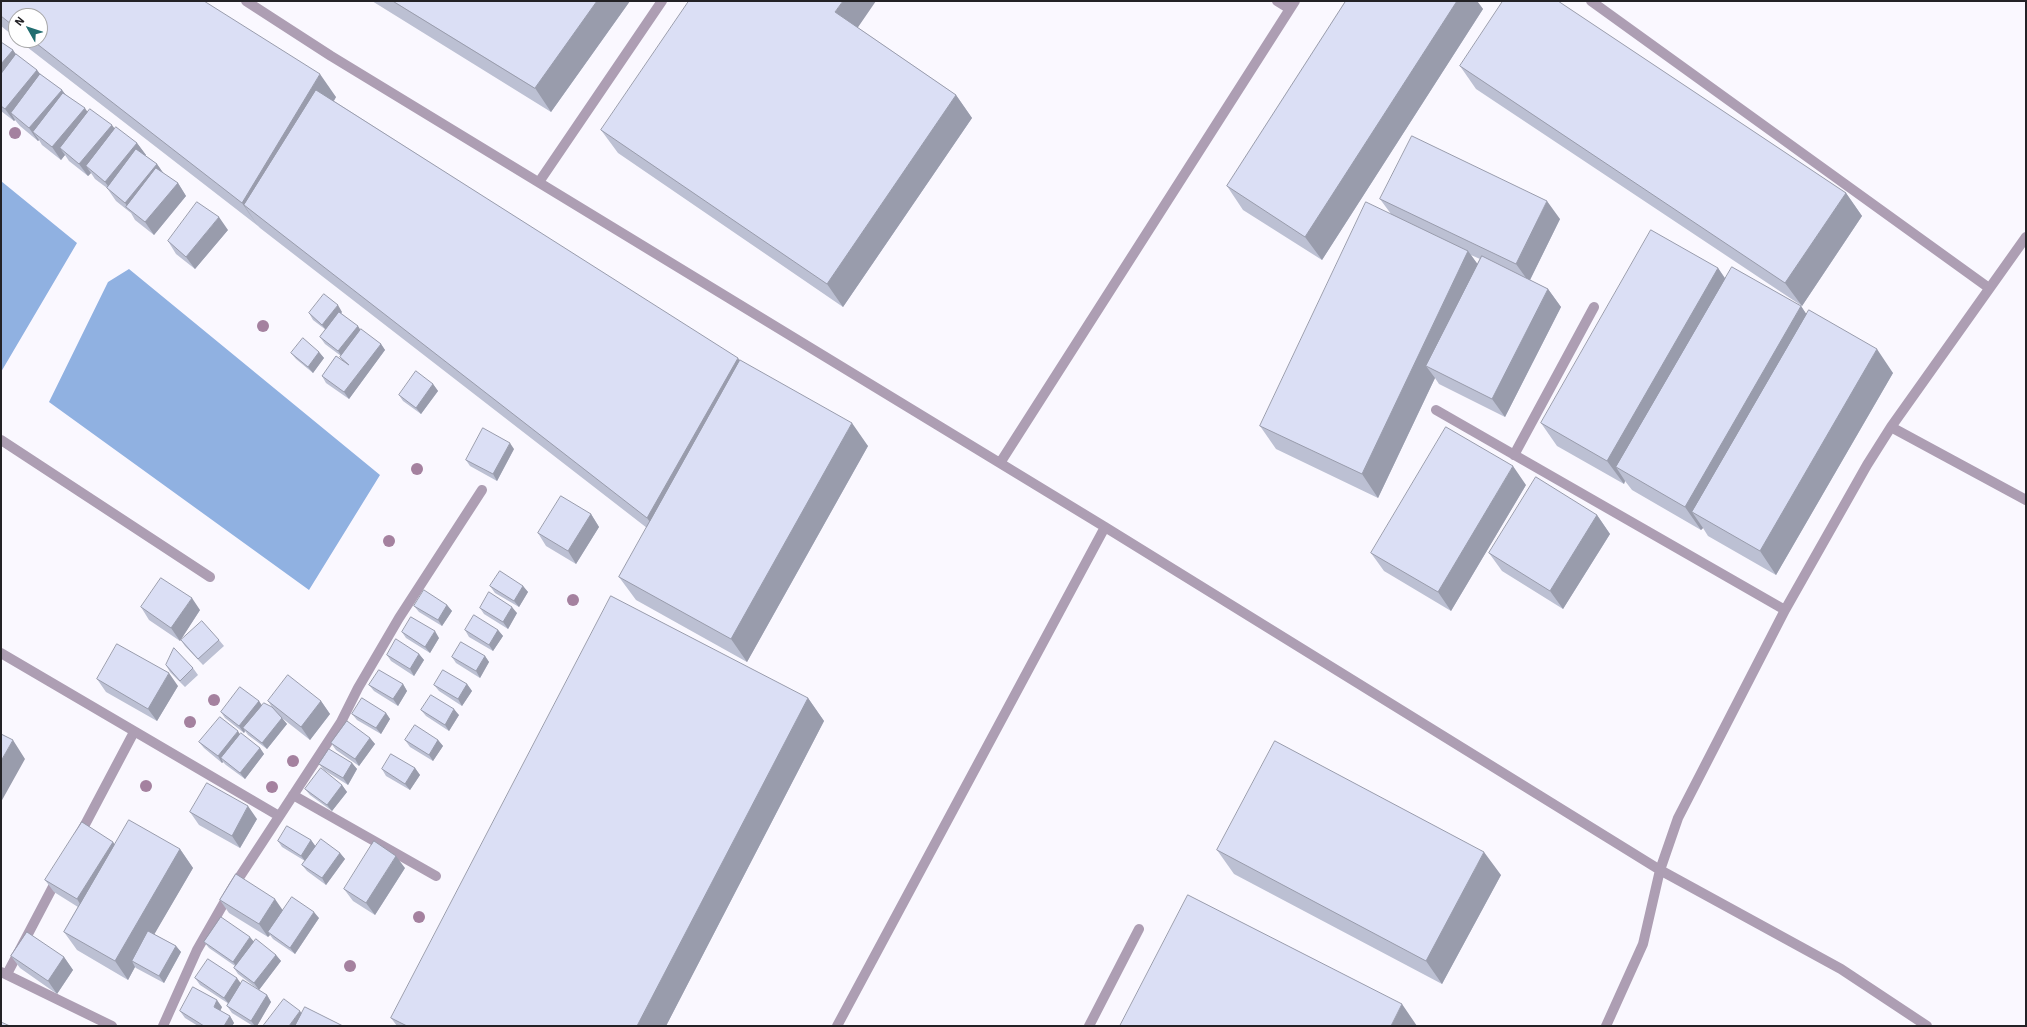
<!DOCTYPE html>
<html>
<head>
<meta charset="utf-8">
<style>
	body { margin:0 }
	#map { position:relative; width:2027px; height:1027px; overflow:hidden; background:#faf8ff; font-family:"IBM Plex Sans",sans-serif }
	canvas { display:block }
	.frame { position:absolute; inset:0; border:2px solid #232226; pointer-events:none }
	.north { position:absolute; left:8px; top:8px; width:40px; height:40px; box-sizing:border-box; background:#fff; border:1px solid #a7a7a8; border-radius:50%; rotate:309deg; font-size:11px; font-weight:700; line-height:16px; text-align:center; color:#232226 }
	.north::after { content:''; display:block; margin:auto; width:14px; height:18px; background:#216d70; clip-path:polygon(50% 0,100% 100%,50% 72%,0 100%) }
</style>
</head>
<body>
<div id="map">
<canvas width="2027" height="1027"></canvas>
<div class="frame"></div>
<div class="north">N</div>
</div>
<script>
const c = document.querySelector('canvas').getContext('2d');
c.lineJoin = 'round';
function paint(path, color) {
  c.fillStyle = color;
  c.fill(path, 'evenodd');
}
function stroke(path, color, width, dash) {
  c.strokeStyle = color;
  c.lineWidth = width;
  c.lineCap = dash ? 'butt' : 'round';
  c.setLineDash(dash || []);
  c.stroke(path);
}
paint(new Path2D(`
	M 1,181 L 77,243 L 1,372 Z
	M 129,269 L 380,475 L 309,590 L 49,402 L 108,282 Z`), '#90b1e1');
stroke(new Path2D(`
	M 246,1 L 331,56 L 1105,527 L 1660,870 L 1841,969 L 1927,1026
	M 1277,1 L 1290,9
	M 1591,1 L 1989,288
	M 539,182 L 662,1
	M 1436,410 L 1785,610
	M 1891,427 L 2026,500
	M 1,440 L 210,577
	M 1514,455 L 1594,307
	M 1000,463 L 1295,1
	M 1,653 L 279,816
	M 293,795 L 436,876
	M 79,836 L 134,732
	M 1,972 L 112,1026
	M 7,974 L 58,877
	M 163,1026 L 197,950 L 233,887 L 341,722 L 358,688 L 399,618 L 482,490
	M 837,1026 L 1105,527
	M 1089,1026 L 1139,929
	M 1606,1026 L 1643,944 L 1660,870 L 1678,818 L 1785,610 L 1867,465 L 1891,427 L 2026,237`), '#ad9eb3', 10);
c.fillStyle = '#a4819f';
for (const [x, y] of [
	[15,133],
	[263,326],
	[417,469],
	[389,541],
	[573,600],
	[214,700],
	[190,722],
	[293,761],
	[146,786],
	[272,787],
	[419,917],
	[350,966]
]) {
  c.beginPath();
  c.arc(x, y, 6, 0, 2 * Math.PI);
  c.fill();
}
paint(new Path2D(`
	M 1,1 L 336,97 L 334,101 L 740,361 L 868,446 L 747,662 L 636,600 L 619,577 L 647,528 L 260,228 L 258,226 L 18,40 L 40,40 L 16,16 L 16,38 L 1,26 Z
	M 372,1 L 630,1 L 551,112 Z
	M 1346,1 L 1477,1 L 1483,9 L 1322,260 L 1243,210 L 1227,186 Z
	M 857,27 L 956,95 L 972,118 L 843,307 L 618,153 L 601,130 Z
	M 1,42 L 13,50 L 16,55 L 37,70 L 40,74 L 62,90 L 65,94 L 88,112 L 137,143 L 146,155 L 146,156 L 157,164 L 164,174 L 178,183 L 186,196 L 154,235 L 135,220 L 131,213 L 116,201 L 107,188 L 95,179 L 91,173 L 88,176 L 69,161 L 65,155 L 61,160 L 42,145 L 39,140 L 38,141 L 20,126 L 15,120 L 14,121 L 1,111 Z
	M 1460,66 L 1846,193 L 1862,216 L 1802,306 L 1476,89 Z
	M 1380,199 L 1560,219 L 1530,280 L 1548,289 L 1561,307 L 1505,417 L 1439,384 L 1435,378 L 1378,498 L 1276,449 L 1260,426 L 1391,214 ZM 1471,255 L 1480,259 L 1477,264 Z
	M 228,230 L 195,269 L 176,254 L 168,241 Z
	M 1718,268 L 1725,278 L 1801,306 L 1806,314 L 1893,373 L 1776,575 L 1708,536 L 1703,528 L 1701,530 L 1632,490 L 1625,481 L 1624,484 L 1557,446 L 1541,423 Z
	M 342,312 L 341,313 L 360,330 L 381,344 L 385,350 L 349,399 L 326,383 L 322,376 L 343,360 L 340,357 L 341,356 L 325,344 L 320,337 L 326,330 L 313,320 L 309,313 Z
	M 319,352 L 324,358 L 313,373 L 296,359 L 291,353 Z
	M 433,384 L 438,391 L 421,414 L 403,401 L 399,395 Z
	M 514,449 L 497,481 L 470,466 L 466,460 Z
	M 1526,485 L 1451,611 L 1384,571 L 1371,553 Z
	M 591,514 L 599,527 L 576,564 L 546,546 L 538,533 Z
	M 1597,515 L 1610,534 L 1563,609 L 1502,571 L 1489,553 Z
	M 490,586 L 523,586 L 528,592 L 519,607 L 495,593 Z
	M 447,605 L 452,611 L 442,626 L 419,612 L 414,606 Z
	M 141,607 L 200,610 L 180,641 L 149,620 Z
	M 480,608 L 517,613 L 508,629 L 484,614 Z
	M 465,630 L 498,630 L 503,636 L 493,651 L 469,637 Z
	M 402,632 L 439,638 L 430,653 L 406,638 Z
	M 181,640 L 219,640 L 224,646 L 203,665 L 185,646 Z
	M 419,654 L 424,660 L 414,676 L 391,661 L 387,655 Z
	M 485,656 L 489,662 L 480,678 L 456,663 L 452,657 Z
	M 166,665 L 193,668 L 198,675 L 185,687 L 170,672 Z
	M 97,679 L 178,686 L 157,721 L 106,692 Z
	M 403,684 L 407,691 L 398,706 L 374,691 L 369,685 Z
	M 467,684 L 472,691 L 462,706 L 439,691 L 434,685 Z
	M 808,698 L 824,721 L 666,1026 L 397,1026 L 391,1018 Z
	M 259,701 L 262,706 L 272,707 L 268,701 L 321,701 L 330,714 L 310,740 L 282,718 L 287,724 L 267,749 L 248,735 L 245,731 L 244,733 L 225,718 L 221,712 Z
	M 421,710 L 459,715 L 449,731 L 426,716 Z
	M 386,713 L 390,719 L 381,734 L 357,720 L 352,714 Z
	M 240,734 L 260,748 L 264,754 L 245,779 L 226,765 L 223,762 L 222,763 L 204,748 L 199,742 Z
	M 370,738 L 375,744 L 359,766 L 336,750 L 331,743 Z
	M 405,740 L 438,740 L 443,746 L 433,761 L 410,747 Z
	M 352,763 L 357,769 L 348,785 L 324,770 L 319,764 Z
	M 415,768 L 420,775 L 410,790 L 386,776 L 382,769 Z
	M 342,785 L 347,792 L 332,811 L 310,795 L 305,789 Z
	M 190,812 L 257,819 L 240,848 L 199,825 Z
	M 311,840 L 316,847 L 340,853 L 345,859 L 326,885 L 307,871 L 302,865 L 305,861 L 282,847 L 278,841 Z
	M 113,842 L 115,845 L 180,849 L 193,868 L 154,934 L 176,946 L 181,952 L 164,983 L 136,968 L 135,967 L 128,980 L 77,950 L 64,932 L 78,907 L 54,892 L 45,880 Z
	M 1217,850 L 1501,875 L 1442,984 L 1234,874 Z
	M 405,868 L 375,915 L 353,901 L 344,889 Z
	M 220,900 L 283,910 L 319,918 L 295,954 L 273,939 L 270,935 L 268,937 L 229,913 Z
	M 204,942 L 253,942 L 276,955 L 281,961 L 259,990 L 238,974 L 234,968 L 235,966 L 209,948 Z
	M 11,956 L 64,957 L 73,970 L 57,994 L 20,968 Z
	M 195,978 L 241,983 L 267,995 L 271,1002 L 257,1026 L 253,1026 L 232,1013 L 227,1006 L 229,1004 L 200,985 Z
	M 222,1007 L 220,1011 L 230,1016 L 234,1023 L 232,1026 L 198,1026 L 185,1018 L 180,1011 Z`), '#bcc0d3');
paint(new Path2D(`
	M 597,1 L 630,1 L 551,112 L 535,88 Z
	M 843,1 L 876,1 L 852,36 L 835,12 Z
	M 1457,1 L 1477,1 L 1483,9 L 1322,260 L 1305,237 Z
	M 13,50 L 22,63 L 1,87 L 1,64 Z
	M 37,70 L 46,82 L 11,113 L 15,120 L 14,121 L 5,109 Z
	M 320,74 L 336,97 L 262,219 L 244,205 L 258,226 L 242,203 Z
	M 62,90 L 71,102 L 33,132 L 39,140 L 38,141 L 29,128 Z
	M 956,95 L 972,118 L 843,307 L 827,284 Z
	M 85,108 L 93,121 L 60,148 L 65,155 L 61,160 L 52,147 Z
	M 112,125 L 121,137 L 86,166 L 91,173 L 88,176 L 79,164 Z
	M 137,143 L 146,155 L 114,194 L 105,182 Z
	M 157,164 L 166,177 L 130,210 L 125,203 Z
	M 178,183 L 186,196 L 154,235 L 145,222 Z
	M 1846,193 L 1862,216 L 1802,306 L 1785,283 Z
	M 1547,201 L 1560,219 L 1529,282 L 1516,264 Z
	M 219,217 L 228,230 L 195,269 L 186,257 Z
	M 1468,251 L 1485,274 L 1426,366 L 1435,378 L 1378,498 L 1362,474 Z
	M 1718,268 L 1734,292 L 1616,467 L 1625,481 L 1624,484 L 1607,461 Z
	M 1548,289 L 1561,307 L 1505,417 L 1492,399 Z
	M 338,305 L 342,312 L 327,331 L 322,325 Z
	M 1801,306 L 1817,330 L 1692,512 L 1703,528 L 1701,530 L 1685,507 Z
	M 358,326 L 362,332 L 343,358 L 338,351 Z
	M 381,344 L 385,350 L 349,399 L 344,392 Z
	M 1877,349 L 1893,373 L 1776,575 L 1760,551 Z
	M 319,352 L 324,358 L 313,373 L 308,367 Z
	M 738,358 L 754,381 L 664,541 L 647,518 Z
	M 433,384 L 438,391 L 421,414 L 416,408 Z
	M 852,423 L 868,446 L 747,662 L 731,639 Z
	M 510,443 L 514,449 L 497,481 L 493,474 Z
	M 1513,466 L 1526,485 L 1451,611 L 1438,592 Z
	M 591,514 L 599,527 L 576,564 L 568,551 Z
	M 1597,515 L 1610,534 L 1563,609 L 1550,591 Z
	M 523,586 L 528,592 L 519,607 L 514,601 Z
	M 192,598 L 200,610 L 180,641 L 171,628 Z
	M 447,605 L 452,611 L 442,626 L 438,620 Z
	M 512,607 L 517,613 L 508,629 L 503,622 Z
	M 498,630 L 503,636 L 493,651 L 489,645 Z
	M 435,631 L 439,638 L 430,653 L 425,647 Z
	M 419,654 L 424,660 L 414,676 L 410,669 Z
	M 485,656 L 489,662 L 480,678 L 476,671 Z
	M 169,673 L 178,686 L 157,721 L 148,709 Z
	M 403,684 L 407,691 L 398,706 L 393,699 Z
	M 467,684 L 472,691 L 462,706 L 458,699 Z
	M 808,698 L 824,721 L 666,1026 L 637,1026 Z
	M 259,701 L 263,707 L 243,728 L 245,731 L 244,733 L 239,726 Z
	M 321,701 L 330,714 L 310,740 L 301,727 Z
	M 454,709 L 459,715 L 449,731 L 445,725 Z
	M 386,713 L 390,719 L 381,734 L 376,728 Z
	M 282,718 L 287,724 L 267,749 L 262,743 Z
	M 238,731 L 242,738 L 221,758 L 223,762 L 222,763 L 218,756 Z
	M 370,738 L 375,744 L 359,766 L 355,759 Z
	M 13,740 L 25,759 L 1,802 L 1,761 Z
	M 438,740 L 443,746 L 433,761 L 429,755 Z
	M 260,748 L 264,754 L 245,779 L 240,773 Z
	M 352,763 L 357,769 L 348,785 L 343,778 Z
	M 415,768 L 420,775 L 410,790 L 405,784 Z
	M 342,785 L 347,792 L 332,811 L 327,805 Z
	M 248,806 L 257,819 L 240,848 L 232,836 Z
	M 311,840 L 316,847 L 306,862 L 301,856 Z
	M 113,842 L 122,855 L 85,912 L 77,899 Z
	M 180,849 L 193,868 L 137,964 L 132,961 L 135,967 L 128,980 L 115,961 Z
	M 1484,852 L 1501,875 L 1442,984 L 1426,961 Z
	M 340,853 L 345,859 L 326,885 L 322,878 Z
	M 396,856 L 405,868 L 375,915 L 366,903 Z
	M 275,899 L 284,912 L 268,932 L 270,935 L 268,937 L 259,924 Z
	M 314,912 L 319,918 L 295,954 L 290,948 Z
	M 250,937 L 255,943 L 238,968 L 233,962 Z
	M 176,946 L 181,952 L 164,983 L 159,976 Z
	M 276,955 L 281,961 L 259,990 L 254,983 Z
	M 64,957 L 73,970 L 57,994 L 48,981 Z
	M 237,978 L 242,985 L 229,1004 L 224,998 Z
	M 267,995 L 271,1002 L 257,1026 L 255,1026 L 251,1021 Z
	M 217,1000 L 222,1007 L 219,1013 L 214,1007 Z
	M 1402,1004 L 1417,1026 L 1391,1026 Z
	M 300,1011 L 305,1018 L 298,1026 L 289,1026 Z
	M 230,1016 L 234,1023 L 232,1026 L 224,1026 Z`), '#999cac');
const building = new Path2D(`
	M 1,1 L 204,1 L 320,74 L 242,203 L 32,40 L 40,40 L 40,16 L 16,16 L 16,28 L 1,16 Z
	M 393,1 L 597,1 L 535,88 Z
	M 689,1 L 843,1 L 835,12 L 956,95 L 827,284 L 601,130 Z
	M 1346,1 L 1457,1 L 1305,237 L 1227,186 Z
	M 1503,1 L 1558,1 L 1846,193 L 1785,283 L 1460,66 Z
	M 1,42 L 13,50 L 1,64 Z
	M 16,54 L 37,70 L 5,109 L 1,106 L 1,74 Z
	M 40,74 L 62,90 L 29,128 L 11,113 Z
	M 316,90 L 738,358 L 647,518 L 244,205 Z
	M 63,93 L 85,108 L 52,147 L 33,132 Z
	M 90,109 L 112,125 L 79,164 L 60,148 Z
	M 116,127 L 137,143 L 105,182 L 86,166 Z
	M 1412,136 L 1547,201 L 1516,264 L 1380,199 Z
	M 136,149 L 157,164 L 125,203 L 107,188 Z
	M 156,168 L 178,183 L 145,222 L 126,207 Z
	M 197,202 L 219,217 L 186,257 L 168,241 Z
	M 1366,202 L 1468,251 L 1362,474 L 1260,426 Z
	M 1651,230 L 1718,268 L 1607,461 L 1541,423 Z
	M 1482,256 L 1548,289 L 1492,399 L 1426,366 Z
	M 1732,267 L 1801,306 L 1685,507 L 1616,467 Z
	M 324,294 L 338,305 L 322,325 L 309,313 Z
	M 1809,310 L 1877,349 L 1760,551 L 1692,512 Z
	M 339,312 L 358,326 L 338,351 L 320,337 Z
	M 361,329 L 381,344 L 344,392 L 322,376 L 336,356 L 349,365 L 340,357 Z
	M 303,338 L 319,352 L 308,367 L 291,353 Z
	M 740,360 L 852,423 L 731,639 L 619,577 Z
	M 416,371 L 433,384 L 416,408 L 399,395 Z
	M 1446,427 L 1513,466 L 1438,592 L 1371,553 Z
	M 483,428 L 510,443 L 493,474 L 466,460 Z
	M 1536,477 L 1597,515 L 1550,591 L 1489,553 Z
	M 561,496 L 591,514 L 568,551 L 538,533 Z
	M 500,571 L 523,586 L 514,601 L 490,586 Z
	M 161,578 L 192,598 L 171,628 L 141,607 Z
	M 424,590 L 447,605 L 438,620 L 414,606 Z
	M 489,592 L 512,607 L 503,622 L 480,608 Z
	M 611,596 L 808,698 L 637,1026 L 407,1026 L 391,1018 Z
	M 474,615 L 498,630 L 489,645 L 465,630 Z
	M 411,617 L 435,631 L 425,647 L 402,632 Z
	M 202,621 L 219,640 L 198,659 L 181,640 Z
	M 396,639 L 419,654 L 410,669 L 387,655 Z
	M 461,642 L 485,656 L 476,671 L 452,657 Z
	M 117,644 L 169,673 L 148,709 L 97,679 Z
	M 174,648 L 193,668 L 180,681 L 166,665 Z
	M 379,670 L 403,684 L 393,699 L 369,685 Z
	M 443,670 L 467,684 L 458,699 L 434,685 Z
	M 288,675 L 321,701 L 301,727 L 268,701 Z
	M 240,687 L 259,701 L 239,726 L 221,712 Z
	M 431,695 L 454,709 L 445,725 L 421,710 Z
	M 362,698 L 386,713 L 376,728 L 352,714 Z
	M 264,703 L 272,707 L 282,718 L 262,743 L 243,728 Z
	M 220,717 L 238,731 L 218,756 L 199,742 Z
	M 347,721 L 370,738 L 355,759 L 331,743 Z
	M 415,725 L 438,740 L 429,755 L 405,740 Z
	M 241,733 L 260,748 L 240,773 L 221,758 Z
	M 1,734 L 13,740 L 1,761 Z
	M 1275,741 L 1484,852 L 1426,961 L 1217,850 Z
	M 329,749 L 352,763 L 343,778 L 319,764 Z
	M 391,754 L 415,768 L 405,784 L 382,769 Z
	M 321,768 L 342,785 L 327,805 L 305,789 Z
	M 207,783 L 248,806 L 232,836 L 190,812 Z
	M 129,820 L 180,849 L 115,961 L 64,932 Z
	M 82,822 L 113,842 L 77,899 L 45,880 Z
	M 287,826 L 311,840 L 301,856 L 278,841 Z
	M 321,839 L 340,853 L 322,878 L 302,865 Z
	M 374,841 L 396,856 L 366,903 L 344,889 Z
	M 236,874 L 275,899 L 259,924 L 220,900 Z
	M 1188,895 L 1402,1004 L 1391,1026 L 1120,1026 Z
	M 292,897 L 314,912 L 290,948 L 268,932 Z
	M 221,917 L 250,937 L 233,962 L 204,942 Z
	M 148,931 L 176,946 L 159,976 L 132,961 Z
	M 27,932 L 64,957 L 48,981 L 11,956 Z
	M 256,939 L 276,955 L 254,983 L 234,968 Z
	M 208,959 L 237,978 L 224,998 L 195,978 Z
	M 243,980 L 267,995 L 251,1021 L 227,1006 Z
	M 193,987 L 217,1000 L 214,1007 L 230,1016 L 224,1026 L 204,1026 L 180,1011 Z
	M 284,999 L 300,1011 L 289,1026 L 265,1026 L 264,1025 Z
	M 305,1007 L 343,1026 L 295,1026 Z
	M 1,1022 L 10,1026 L 1,1026 Z`);
paint(building, '#dbdff5');
stroke(building, '#999cac', 1);
</script>
</body>
</html>
